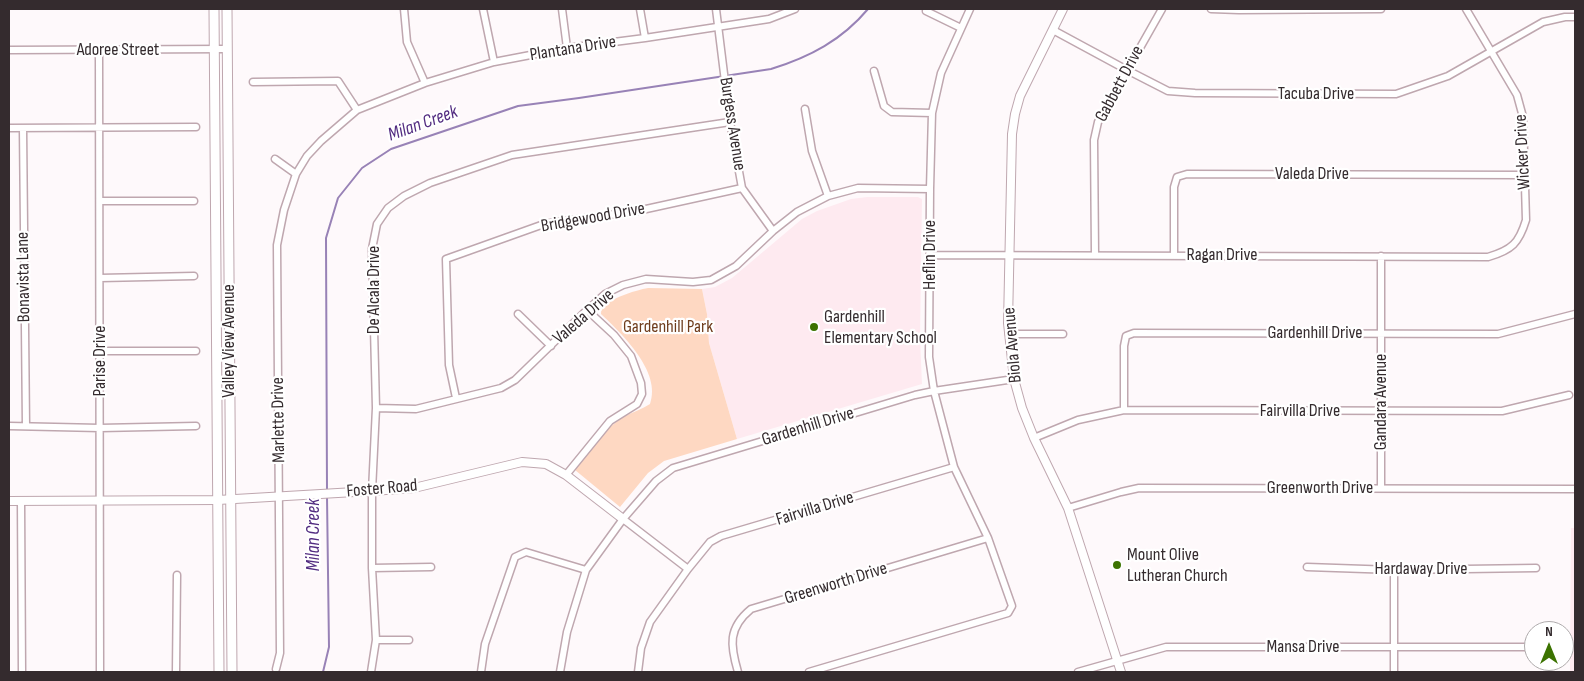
<!DOCTYPE html>
<html>
<head>
<meta charset="utf-8">
<style>
	body { margin:0 }
	#map { position:relative; width:1584px; height:681px; overflow:hidden; background:#fef9fb; font-family:"Sofia Sans Condensed",sans-serif }
	canvas { display:block }
	.frame { position:absolute; inset:0; border:10px solid #342b2e; pointer-events:none }
	.north { position:absolute; left:1524px; top:621px; width:50px; height:50px; box-sizing:border-box; background:#fff; border:1px solid #aeaaab; border-radius:50%; rotate:0deg; font-size:14px; font-weight:700; line-height:20px; text-align:center; color:#342b2e }
	.north::after { content:''; display:block; margin:auto; width:18px; height:22px; background:#3c7301; clip-path:polygon(50% 0,100% 100%,50% 72%,0 100%) }
</style>
</head>
<body>
<div id="map">
<canvas width="1584" height="681"></canvas>
<div class="frame"></div>
<div class="north">N</div>
</div>
<script>
const c = document.querySelector('canvas').getContext('2d');
c.lineJoin = 'round';
function paint(path, color) {
  c.fillStyle = color;
  c.fill(path, 'evenodd');
}
function stroke(path, color, width, dash) {
  c.strokeStyle = color;
  c.lineWidth = width;
  c.lineCap = dash ? 'butt' : 'round';
  c.setLineDash(dash || []);
  c.stroke(path);
}
function drawText(font, color, halo, rows, align = 'center') {
  c.font = font + ' "Sofia Sans Condensed",sans-serif';
  c.lineWidth = 4.5;
  c.setLineDash([]);
  c.textBaseline = 'middle';
  c.strokeStyle = halo;
  c.fillStyle = color;
  for (const [text, x, y, turn = 0] of rows) {
    c.save();
    c.translate(x, y);
    c.rotate((+turn || 0) * Math.PI / 180);
    c.textAlign = isNaN(turn) ? turn : align;
    if (halo) c.strokeText(text, 0, 0);
    c.fillText(text, 0, 0);
    c.restore();
  }
}
paint(new Path2D(`
	M 867,197 L 918,197 L 922,199 L 920,338 L 922,384 L 737,439 L 709,343 L 707,314 L 702,289 L 715,287 L 732,278 L 802,219 L 817,211 L 851,199 Z
	M 1571,528 L 1575,528 L 1575,672 L 1570,672 Z`), '#feeaf0');
paint(new Path2D(`
	M 648,288 L 702,289 L 707,314 L 709,343 L 737,439 L 664,461 L 648,473 L 620,507 L 575,470 C 590,450 603,429 625,416 C 633,412 642,409 650,404 C 662,372 622,334 601,314 C 600,300 637,290 648,288 Z`), '#fed8c2');
stroke(new Path2D(`
	M 327,492 L 326,238 L 338,198 L 362,168 L 391,149 L 518,106 L 579,98 L 771,69 C 810,57 842,40 868,9
	M 323,672 L 329,647 L 327,497`), '#9882b6', 2);
const minor = new Path2D(`
	M 404,9 L 407,42 L 425,83
	M 483,9 L 494,62
	M 562,9 L 567,48
	M 640,9 L 645,38
	M 716,9 L 730,122 L 742,188 L 773,231
	M 1211,9 L 1239,10 L 1381,9
	M 926,11 L 961,28
	M 1053,30 L 1127,70 L 1168,91 L 1195,93 L 1396,94 L 1448,76 L 1543,22 L 1565,17 L 1575,17
	M 9,50 L 227,49
	M 99,50 L 100,672
	M 874,71 L 884,106 L 892,112 L 932,113
	M 253,82 L 338,81 L 357,110
	M 805,109 L 812,151 L 828,196
	M 9,128 L 196,127
	M 23,128 L 26,426
	M 275,159 L 296,174
	M 100,201 L 194,201
	M 1095,254 L 1094,140 L 1098,122 L 1162,9
	M 930,255 L 1488,257 C 1512,250 1519,243 1526,220 L 1523,117 L 1517,95 L 1466,9
	M 1174,255 L 1174,187 L 1177,177 L 1187,174 L 1525,175
	M 100,278 L 194,276
	M 518,314 L 551,346
	M 1009,334 L 1063,334
	M 100,351 L 196,351
	M 456,398 L 449,365 L 446,259 L 544,224 L 637,211 L 742,188
	M 376,408 L 416,409 L 501,388 L 515,380 L 587,310 L 605,294 L 623,285 L 646,279 L 693,282 L 711,280 L 736,266 L 773,231 L 797,212 L 828,196 L 858,188 L 930,189
	M 1124,410 L 1124,346 L 1126,336 L 1134,333 L 1498,334 L 1575,314
	M 9,426 L 100,428 L 196,426
	M 1034,438 L 1078,420 L 1124,410 L 1502,411 L 1569,395
	M 566,475 L 610,421 L 637,404 L 642,394 L 641,383 L 631,356 L 614,335 L 587,310
	M 1381,488 L 1381,256
	M 21,501 L 22,672
	M 1068,508 L 1121,492 L 1139,488 L 1575,489
	M 623,519 L 688,569
	M 1307,567 L 1394,570 L 1536,568
	M 372,568 L 431,567
	M 376,640 L 409,640
	M 276,669 L 280,653 L 277,245 L 284,210 L 296,174 L 307,156 L 321,141 L 357,110 L 425,83 L 494,62 L 567,48 L 645,38 L 769,19 L 795,9
	M 176,672 L 177,575
	M 371,672 L 376,640 L 372,568 L 372,491 L 376,408 L 372,249 L 377,224 L 388,208 L 404,196 L 430,183 L 512,155 L 730,122
	M 481,672 L 485,644 L 515,557 L 526,552 L 586,570
	M 560,672 L 567,632 L 586,570 L 623,519 L 656,481 L 673,468 L 915,395 L 934,391 L 1014,379
	M 638,672 L 641,648 L 650,622 L 688,569 L 710,542 L 721,536 L 954,467
	M 738,672 C 730,645 728,628 751,609 L 988,538
	M 809,672 L 1008,613 L 1012,606 L 988,538 L 954,467 L 934,391 L 929,357 L 930,189 L 932,113 L 941,73 L 970,9
	M 1078,672 L 1166,647 L 1531,647
	M 1394,672 L 1394,570`);
const tertiary = new Path2D(`
	M 1063,9 L 1020,96 L 1015,114 L 1012,134 L 1008,323 L 1014,379 L 1022,408 L 1034,438 L 1068,508 L 1121,672
	M 9,501 L 218,500 L 372,491 L 414,488 L 522,462 L 546,464 L 566,475 L 623,519`);
const secondary = new Path2D(`
	M 214,9 L 219,672
	M 227,9 L 232,672`);
stroke(minor, '#bfa7af', 9);
stroke(tertiary, '#bfa7af', 10);
stroke(secondary, '#bfa7af', 11);
stroke(minor, '#fff', 6);
stroke(tertiary, '#fff', 8);
stroke(secondary, '#fff', 9);
for (const [x, y, r, color] of [
	[814,327,5,"#3c7301"],
	[1117,565,5,"#3c7301"]
]) {
  const dot = new Path2D();
  dot.arc(x, y, r, 0, 2 * Math.PI);
  c.fillStyle = color;
  c.fill(dot);
  stroke(dot, '#fff', 2);
}
drawText('18px', '#342b2e', '#fff', [
	["Plantana Drive",573,49,-9],
	["Adoree Street",118,50],
	["Gabbett Drive",1120,84,-62],
	["Tacuba Drive",1316,94],
	["Burgess Avenue",732,124,81],
	["Wicker Drive",1523,152,-93],
	["Valeda Drive",1312,174],
	["Bridgewood Drive",593,218,-10],
	["Heflin Drive",930,255,-90],
	["Ragan Drive",1222,255],
	["Bonavista Lane",24,277,-91],
	["De Alcala Drive",374,290,-90],
	["Valeda Drive",584,317,-41],
	["Gardenhill Drive",1315,333],
	["Valley View Avenue",229,341,-90],
	["Biola Avenue",1013,345,-95],
	["Parise Drive",100,361,-90],
	["Gandara Avenue",1381,402,-90],
	["Fairvilla Drive",1300,411],
	["Marlette Drive",279,420,-91],
	["Gardenhill Drive",808,427,-17],
	["Greenworth Drive",1320,488],
	["Foster Road",382,489,-5],
	["Fairvilla Drive",815,509,-17],
	["Hardaway Drive",1421,569],
	["Greenworth Drive",836,584,-17],
	["Mansa Drive",1303,647]
]);
drawText('18px', '#342b2e', '#fff', [
	["Gardenhill",824,317],
	["Elementary School",824,338],
	["Mount Olive",1127,555],
	["Lutheran Church",1127,576]
], 'left');
drawText('18px', '#6e3c1c', '#fff', [
	["Gardenhill Park",668,327]
]);
drawText('italic 19px', '#522c81', '#fff', [
	["Milan Creek",423,124,-20],
	["Milan Creek",314,535,-90]
]);
</script>
</body>
</html>
